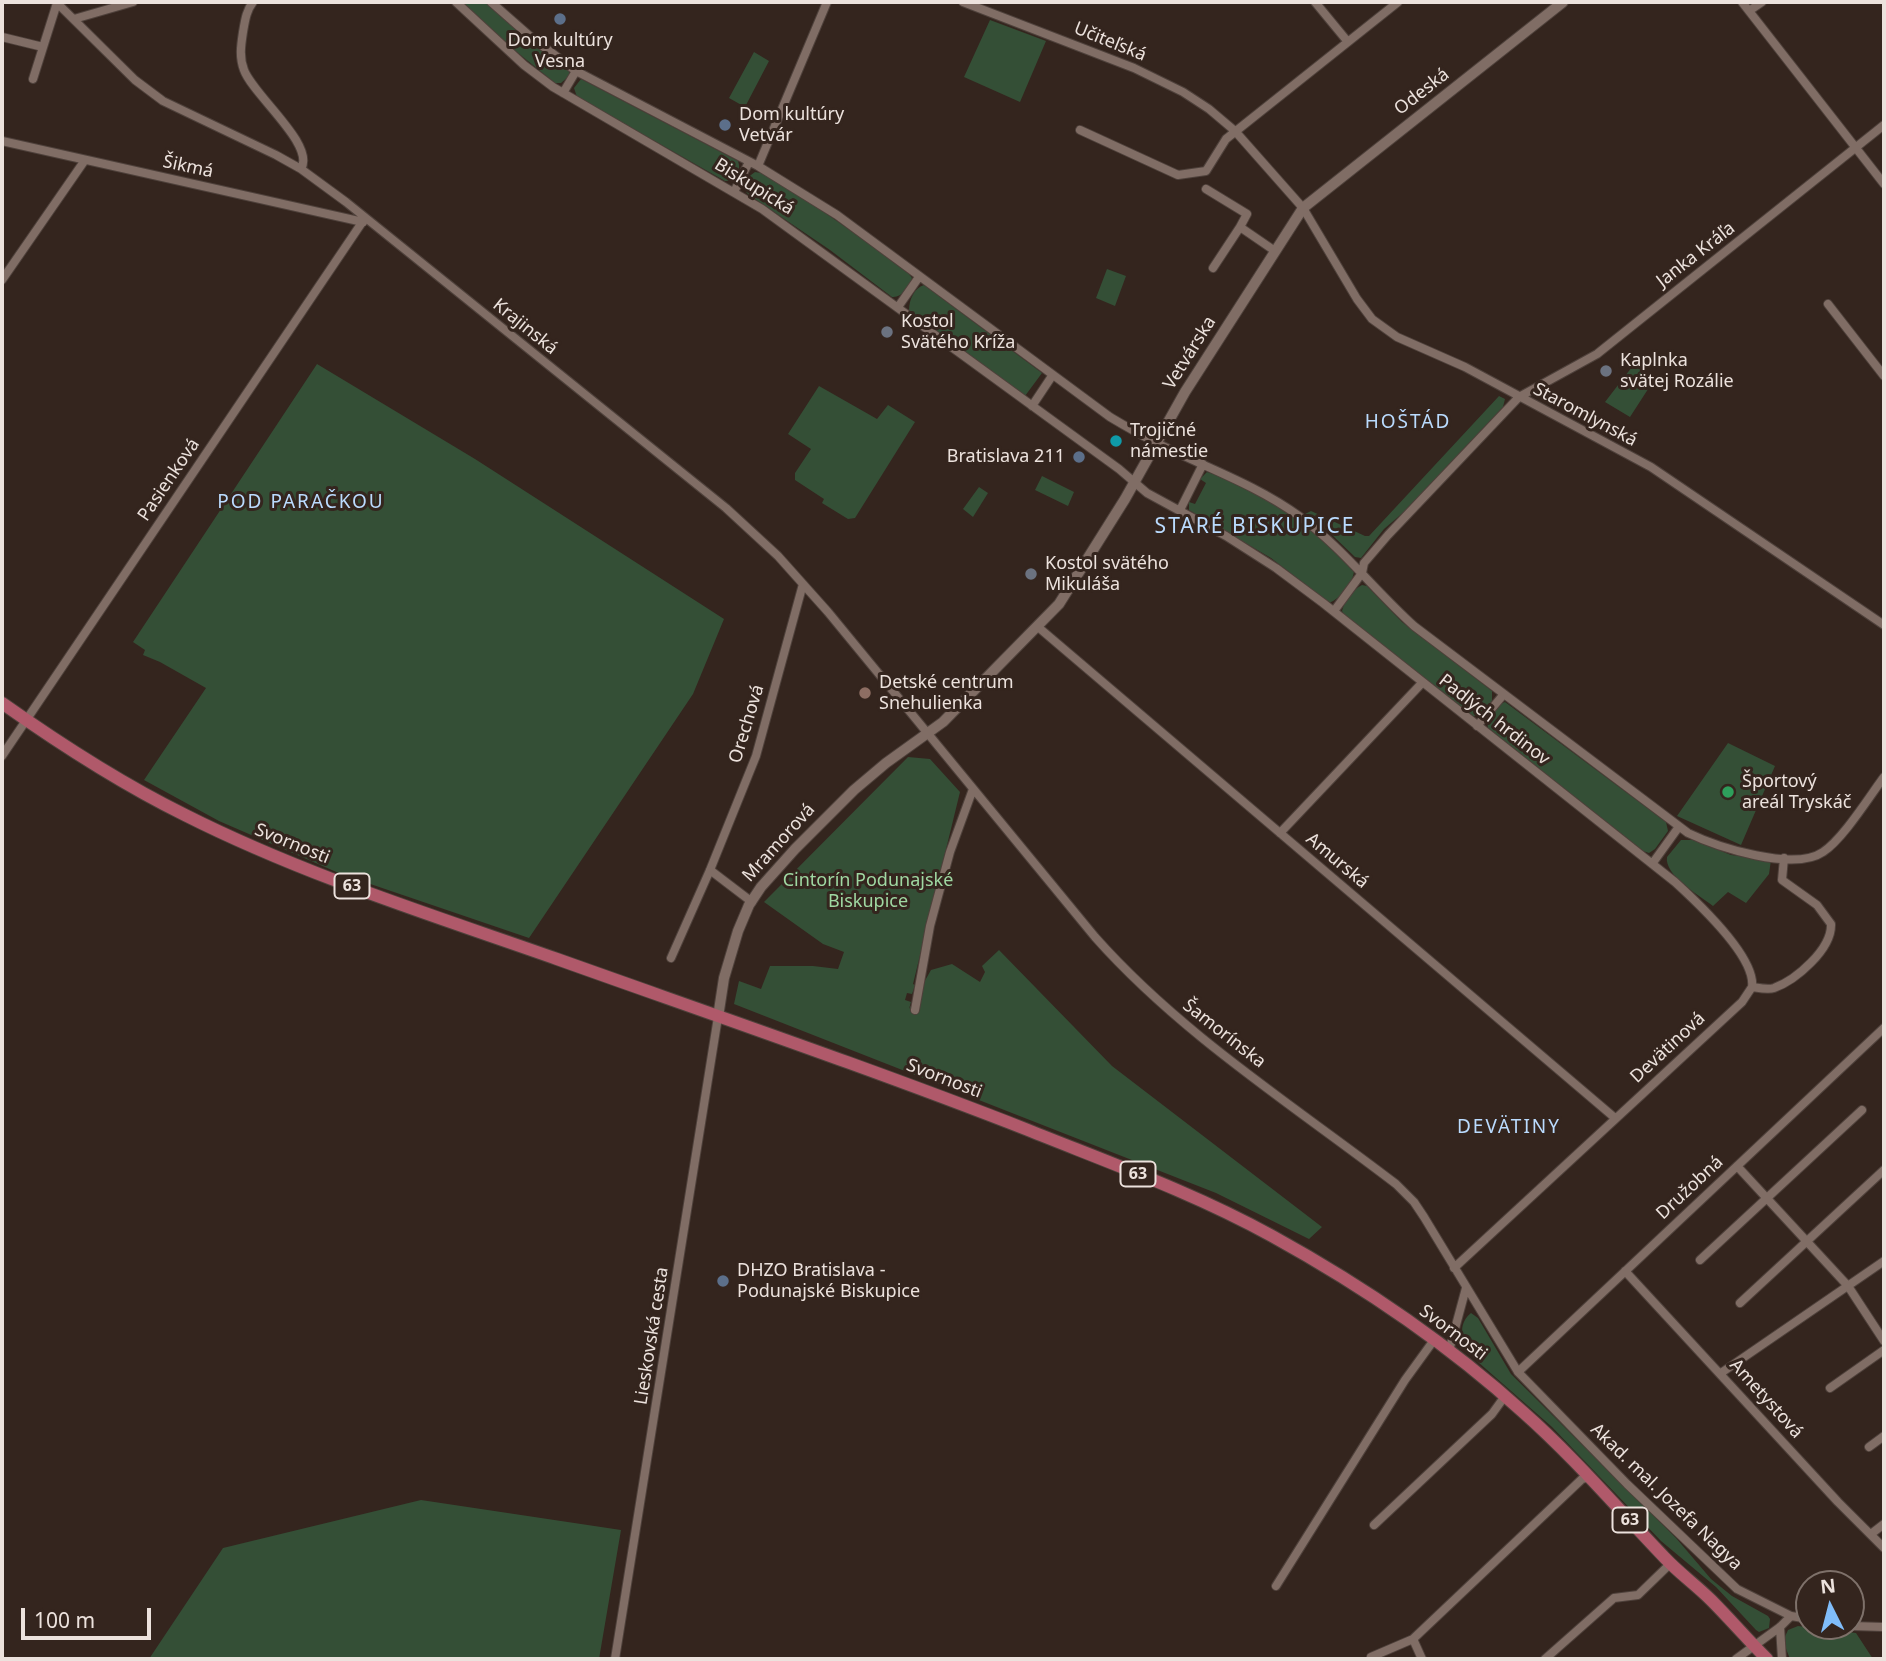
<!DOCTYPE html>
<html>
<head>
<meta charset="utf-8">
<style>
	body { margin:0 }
	#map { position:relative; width:1886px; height:1661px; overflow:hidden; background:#34251e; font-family:"Noto Sans",sans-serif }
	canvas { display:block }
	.frame { position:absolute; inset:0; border:4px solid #ece2dd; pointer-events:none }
	.north { position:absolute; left:1795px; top:1570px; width:70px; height:70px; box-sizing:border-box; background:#34251e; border:2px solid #7e716a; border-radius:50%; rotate:354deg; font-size:19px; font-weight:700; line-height:28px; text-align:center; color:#ece2dd }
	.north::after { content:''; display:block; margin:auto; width:24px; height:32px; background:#80bdfa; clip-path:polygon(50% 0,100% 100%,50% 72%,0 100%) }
	.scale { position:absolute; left:21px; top:1608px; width:130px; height:32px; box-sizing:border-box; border:4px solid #ece2dd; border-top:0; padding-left:9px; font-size:21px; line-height:24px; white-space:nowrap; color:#ece2dd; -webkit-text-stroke:5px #34251e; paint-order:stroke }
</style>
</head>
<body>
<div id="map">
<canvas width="1886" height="1661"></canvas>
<div class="frame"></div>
<div class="north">N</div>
<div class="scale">100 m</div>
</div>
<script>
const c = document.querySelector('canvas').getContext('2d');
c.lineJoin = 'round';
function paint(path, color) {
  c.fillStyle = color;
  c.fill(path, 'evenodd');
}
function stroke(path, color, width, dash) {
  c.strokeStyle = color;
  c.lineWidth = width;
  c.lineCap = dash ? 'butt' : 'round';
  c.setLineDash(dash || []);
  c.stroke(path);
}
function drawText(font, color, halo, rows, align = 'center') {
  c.font = font + ' "Noto Sans",sans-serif';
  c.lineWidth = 6;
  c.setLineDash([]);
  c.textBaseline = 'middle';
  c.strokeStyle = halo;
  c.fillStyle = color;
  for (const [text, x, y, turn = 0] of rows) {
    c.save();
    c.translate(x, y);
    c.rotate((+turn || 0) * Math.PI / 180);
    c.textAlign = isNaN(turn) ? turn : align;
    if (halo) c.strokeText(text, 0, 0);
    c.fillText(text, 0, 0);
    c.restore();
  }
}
paint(new Path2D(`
	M 462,2 L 486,2 L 532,43 L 566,67 L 569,71 L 569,76 L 561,83 L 555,83 L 502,40 Z
	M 990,20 L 1046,41 L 1020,102 L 964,77 Z
	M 754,52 L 769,61 L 745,107 L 729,98 Z
	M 581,79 L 738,161 C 741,170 738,176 730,181 L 725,181 L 577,97 L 574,88 Z
	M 755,172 L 761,173 C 814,202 861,238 909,274 L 912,278 C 909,287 902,298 892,297 L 830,250 L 749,195 L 746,192 C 745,182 747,177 755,172 Z
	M 1107,269 L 1126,276 L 1115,306 L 1096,298 Z
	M 924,285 L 1042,373 L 1025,396 L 909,310 C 909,300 914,288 924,285 Z
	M 1635,363 L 1652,383 L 1630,417 L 1605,402 Z
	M 317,364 L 475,459 L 724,619 L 693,694 L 529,938 L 341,874 L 219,821 L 144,780 L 206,688 L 160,662 L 143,655 L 145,650 L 133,642 Z
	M 819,386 L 877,419 L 888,405 L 915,422 L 855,518 L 848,519 L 822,503 L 824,499 L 795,480 L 795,473 L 811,449 L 788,434 Z
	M 1499,396 L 1505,399 L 1503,407 L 1405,511 L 1384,529 L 1361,558 L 1355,557 L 1330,533 L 1305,514 L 1311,511 L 1365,536 L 1369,536 Z
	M 1207,472 C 1248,483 1330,536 1354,571 C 1353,583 1340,599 1329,603 L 1271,558 L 1189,510 L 1189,502 L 1195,504 L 1206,483 L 1200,479 Z
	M 1042,476 L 1074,492 L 1068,506 L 1035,490 Z
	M 979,487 L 988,493 L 973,517 L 963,509 Z
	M 1362,585 L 1367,586 L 1402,622 L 1492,691 L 1492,701 L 1480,716 L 1471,716 L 1345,616 L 1342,611 C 1344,602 1353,589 1362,585 Z
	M 1505,702 L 1666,822 L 1668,831 L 1655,849 L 1649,853 L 1643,851 L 1488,728 C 1486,719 1496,705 1505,702 Z
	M 1728,743 L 1775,766 L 1741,845 L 1677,816 Z
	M 908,757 L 930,759 L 960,792 L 913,984 L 915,985 L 912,994 L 907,993 L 905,1000 L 911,1002 L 909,1009 L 931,970 L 952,964 L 980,982 L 985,972 L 982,966 L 999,950 L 1112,1066 L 1322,1227 L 1309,1239 L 1216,1193 L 734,1004 L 739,981 L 761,989 L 770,966 L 813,966 L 838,969 L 844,952 L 823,944 L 764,902 Z
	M 1681,840 L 1693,840 L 1731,855 L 1771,860 L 1769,874 L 1746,903 L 1728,892 L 1713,906 C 1699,895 1664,875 1667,857 Z
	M 1471,1313 L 1478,1318 L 1511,1374 L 1676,1538 L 1711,1579 L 1732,1596 L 1768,1616 L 1770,1619 L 1769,1628 L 1759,1632 L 1756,1630 L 1716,1587 L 1661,1541 L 1552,1427 L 1478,1362 C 1466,1348 1453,1328 1471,1313 Z
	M 421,1500 L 621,1530 L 599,1659 L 149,1659 L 223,1548 Z
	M 1798,1626 L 1856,1633 L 1873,1659 L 1790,1659 L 1783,1641 L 1788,1630 Z`), '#344f36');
const minor = new Path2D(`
	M 56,2 L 135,80 L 163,101 L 276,155 L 301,169 L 346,202 L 726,508 L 778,556 L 828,612 L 1095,937 C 1181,1034 1293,1105 1396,1184 L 1414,1202 L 1424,1217 L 1518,1372 L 1627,1484 L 1737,1589 L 1791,1616 L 1809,1619
	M 253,2 C 246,11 245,21 243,32 C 241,45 239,57 244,70 C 253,95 316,145 301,169
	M 456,2 L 524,65 L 553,87 L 762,209 L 1119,469 L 1147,493 L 1226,536 L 1276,568 L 1323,603 L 1675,882 C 1698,903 1756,957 1752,987
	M 491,2 L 532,38 L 576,71 L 758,166 L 837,215 L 1110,417 C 1125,426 1141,435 1157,443 C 1204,467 1255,484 1299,516 C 1343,548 1374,590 1414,626 L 1688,833 C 1717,847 1794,872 1823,852 C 1843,839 1869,797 1884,777
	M 963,2 L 1134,68 L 1183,92 L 1209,109 L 1235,131 L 1303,208 L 1357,299 L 1372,319 L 1397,337 L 1465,367 L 1651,467 L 1884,625
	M 1315,2 L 1348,42
	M 1742,2 L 1884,184
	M 1749,11 L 1762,2
	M 74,19 L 133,2
	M 2,37 L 43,47
	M 33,79 L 57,3
	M 563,93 L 576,71
	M 1080,130 L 1178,175 L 1206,171 L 1226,139 L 1398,2
	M 2,141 L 363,222
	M 758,166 L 827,2
	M 1206,189 L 1247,214 L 1240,227
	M 734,192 L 749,162
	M 1213,268 L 1240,227 L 1275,251
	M 2,280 L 85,160
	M 1828,304 L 1884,376
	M 898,307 L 919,277
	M 1032,406 L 1052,376
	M 1180,510 L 1203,464
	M 1334,611 L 1362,573 L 1364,563 L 1388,535 L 1519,397 L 1597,354 L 1884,125
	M 1038,627 L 1615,1118
	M 1477,726 L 1504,694
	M 2,756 L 365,218
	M 1280,833 L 1422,683
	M 1652,864 L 1678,828
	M 710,870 L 752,902
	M 671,958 L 710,870 L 756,756 L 803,584
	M 915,1010 L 930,926 L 950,852 L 973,789
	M 1737,1166 L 1848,1286 L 1884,1341
	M 1700,1260 L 1862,1110
	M 1454,1268 L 1742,1002 L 1752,987 C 1759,988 1768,990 1774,988 C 1796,980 1832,949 1831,924 L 1817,905 L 1782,880 L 1784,858
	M 1625,1271 L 1838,1502 L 1884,1548
	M 1740,1303 L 1884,1170
	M 1449,1351 L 1466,1288
	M 1518,1372 L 1884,1028
	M 1721,1373 L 1884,1261
	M 1830,1388 L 1884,1350
	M 1869,1447 L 1884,1436
	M 1374,1525 L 1492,1414 L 1505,1396
	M 1871,1534 L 1884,1524
	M 1276,1586 L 1405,1380 L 1434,1340
	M 1851,1626 L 1884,1627
	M 1780,1627 L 1782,1659
	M 1413,1639 L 1422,1659
	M 1371,1657 L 1413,1639 L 1582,1479 L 1590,1477
	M 615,1659 L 718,1017
	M 1545,1659 L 1614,1598 L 1638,1595 L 1670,1564
	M 1736,1659 L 1780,1627 L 1791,1616`);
const tertiary = new Path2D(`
	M 718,1017 L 724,978 L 738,931 L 749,905 L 761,887 L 795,849 L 854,790 L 886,763 L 943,722 L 1059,604 L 1125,499 L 1185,392 L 1303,208 L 1563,2`);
const primary = new Path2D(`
	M 2,703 C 60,744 120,783 185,815 C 304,875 432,915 557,959 C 714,1015 872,1069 1028,1130 C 1110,1163 1194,1193 1272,1236 C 1361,1285 1447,1343 1523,1412 C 1574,1457 1618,1509 1665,1558 C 1679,1573 1696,1585 1711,1600 C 1730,1619 1748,1640 1767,1659`);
stroke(minor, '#4e413b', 10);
stroke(tertiary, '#4e413b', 12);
stroke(primary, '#4e413b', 14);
stroke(minor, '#806d65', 8);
stroke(tertiary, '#806d65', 10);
stroke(primary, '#b0596a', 12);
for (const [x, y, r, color] of [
	[560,19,7,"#5c6f8a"],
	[725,125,7,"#5c6f8a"],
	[887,332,7,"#6b7280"],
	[1606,371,7,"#6b7280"],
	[1116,441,7,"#0f9aa8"],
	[1079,457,7,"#5c6f8a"],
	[1031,574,7,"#6b7280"],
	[865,693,7,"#8d6e63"],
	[1728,792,7,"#2e9e5b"],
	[723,1281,7,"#5c6f8a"]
]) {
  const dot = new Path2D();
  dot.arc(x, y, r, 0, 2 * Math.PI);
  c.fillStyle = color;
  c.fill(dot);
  stroke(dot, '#34251e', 2.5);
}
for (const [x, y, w] of [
	[352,886,35],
	[1138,1174,35],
	[1630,1520,35]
]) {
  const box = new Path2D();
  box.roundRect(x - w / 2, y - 12.5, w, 25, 5);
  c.fillStyle = '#34251e';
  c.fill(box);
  stroke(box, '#ece2dd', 2);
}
drawText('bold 16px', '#ece2dd', null, [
	["63",352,886],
	["63",1138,1174],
	["63",1630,1520]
]);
drawText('18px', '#ece2dd', '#34251e', [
	["Dom kultúry",560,41,"center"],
	["Vesna",560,62,"center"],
	["Dom kultúry",739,115],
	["Vetvár",739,136],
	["Kostol",901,322],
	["Svätého Kríža",901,343],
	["Kaplnka",1620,361],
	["svätej Rozálie",1620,382],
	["Trojičné",1130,431],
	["námestie",1130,452],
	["Bratislava 211",1065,457,"right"],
	["Kostol svätého",1045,564],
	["Mikuláša",1045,585],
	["Detské centrum",879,683],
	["Snehulienka",879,704],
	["Športový",1742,782],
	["areál Tryskáč",1742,803],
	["DHZO Bratislava -",737,1271],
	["Podunajské Biskupice",737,1292]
], 'left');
drawText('18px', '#ece2dd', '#34251e', [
	["Učiteľská",1110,42,22],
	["Odeská",1422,92,-38],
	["Šikmá",188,167,12],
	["Biskupická",754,187,32],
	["Janka Kráľa",1696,255,-38],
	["Krajinská",525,327,39],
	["Vetvárska",1190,353,-58],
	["Staromlynská",1585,415,28],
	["Pasienková",169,480,-56],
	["Padlých hrdinov",1494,720,38],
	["Orechová",747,724,-73],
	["Mramorová",779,843,-48],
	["Svornosti",292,844,22],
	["Amurská",1337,861,40],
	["Šamorínska",1224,1034,38],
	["Devätinová",1668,1048,-43],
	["Svornosti",944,1079,21],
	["Družobná",1690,1188,-43],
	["Svornosti",1453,1333,37],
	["Lieskovská cesta",652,1336,-81],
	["Ametystová",1766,1399,48],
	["Akad. mal. Jozefa Nagya",1666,1497,44]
]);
drawText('18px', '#9fd8a2', '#34251e', [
	["Cintorín Podunajské",868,881],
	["Biskupice",868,902]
]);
c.letterSpacing = '2px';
drawText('19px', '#badbfe', '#34251e', [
	["HOŠTÁD",1408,423],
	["POD PARAČKOU",301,503],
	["DEVÄTINY",1509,1128]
]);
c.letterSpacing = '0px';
c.letterSpacing = '2px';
drawText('21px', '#badbfe', '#34251e', [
	["STARÉ BISKUPICE",1255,527]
]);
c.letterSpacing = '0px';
</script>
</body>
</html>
